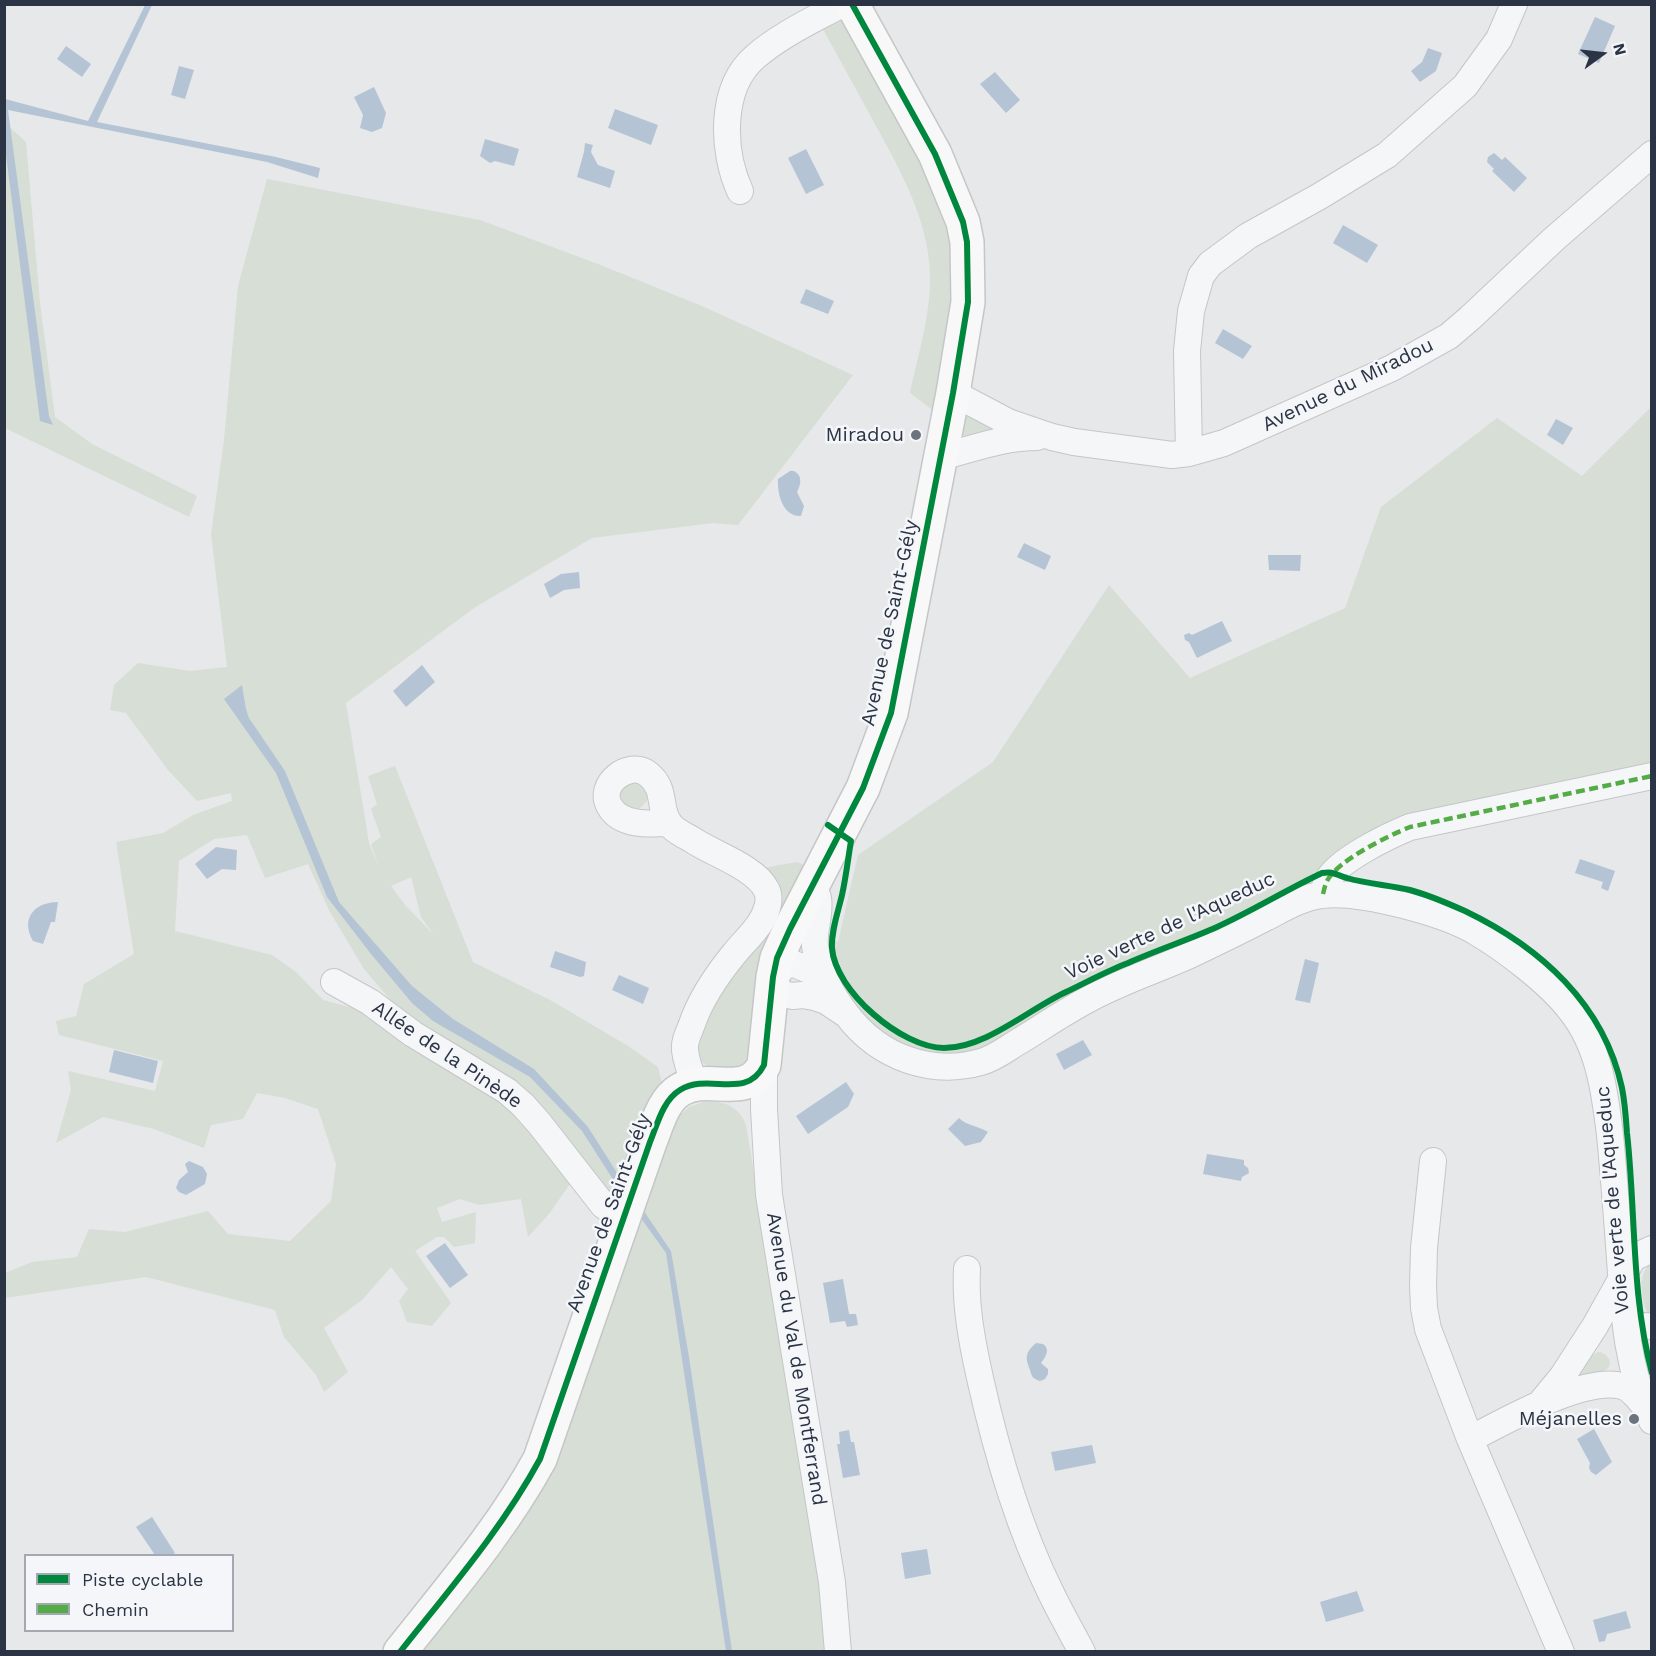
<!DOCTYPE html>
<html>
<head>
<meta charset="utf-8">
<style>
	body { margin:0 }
	#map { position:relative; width:1656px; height:1656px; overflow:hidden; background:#e6e8ea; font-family:"Work Sans",sans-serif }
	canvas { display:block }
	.frame { position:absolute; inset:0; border:6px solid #2b3445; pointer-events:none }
	.legend { position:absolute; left:24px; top:1554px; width:210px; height:78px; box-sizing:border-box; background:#f4f6f9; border:2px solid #a4a8b1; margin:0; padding:8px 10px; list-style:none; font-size:18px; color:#2b3445 }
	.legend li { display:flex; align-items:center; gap:12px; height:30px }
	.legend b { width:30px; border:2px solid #a4a8b1 }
	.north { position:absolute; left:1572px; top:24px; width:60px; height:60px; -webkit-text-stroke:4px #f4f6f9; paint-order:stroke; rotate:75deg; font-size:16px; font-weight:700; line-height:24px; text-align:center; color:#2b3445 }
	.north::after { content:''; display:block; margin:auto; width:21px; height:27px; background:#2b3445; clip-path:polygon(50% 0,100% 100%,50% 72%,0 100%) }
</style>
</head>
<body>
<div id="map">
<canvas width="1656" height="1656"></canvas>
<div class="frame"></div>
<ul class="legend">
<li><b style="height:8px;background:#00873e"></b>Piste cyclable</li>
<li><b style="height:8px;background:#54ac47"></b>Chemin</li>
</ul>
<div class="north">N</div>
</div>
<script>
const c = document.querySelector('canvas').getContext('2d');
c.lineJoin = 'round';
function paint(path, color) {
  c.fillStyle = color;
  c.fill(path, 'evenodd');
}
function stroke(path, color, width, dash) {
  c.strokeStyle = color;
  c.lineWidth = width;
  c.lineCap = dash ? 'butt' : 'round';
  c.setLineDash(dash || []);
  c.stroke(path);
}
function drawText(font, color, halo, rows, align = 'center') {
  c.font = font + ' "Work Sans",sans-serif';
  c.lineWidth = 5;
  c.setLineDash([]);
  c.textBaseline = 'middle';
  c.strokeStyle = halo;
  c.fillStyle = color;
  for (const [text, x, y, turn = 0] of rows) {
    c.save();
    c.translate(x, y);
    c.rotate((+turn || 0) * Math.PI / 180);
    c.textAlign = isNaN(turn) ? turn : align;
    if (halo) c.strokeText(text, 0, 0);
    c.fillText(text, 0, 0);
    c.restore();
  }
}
paint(new Path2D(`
	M 809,5 L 841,5 L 937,176 L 961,281 L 938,414 L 910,393 C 918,355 931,314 930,275 C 929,217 896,163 869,113 C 849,77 830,41 809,5 Z
	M 4,122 L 26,142 L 40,303 L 55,417 L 92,444 L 197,496 L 189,517 L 5,428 Z
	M 267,179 L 480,220 L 598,264 L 702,306 L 853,375 L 738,525 L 713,523 L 592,538 L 474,608 L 346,703 L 369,843 L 379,868 L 371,844 L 381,837 L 371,809 L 377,804 L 368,776 L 395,766 L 473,962 L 552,1001 L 628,1046 L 658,1067 L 662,1083 L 659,1094 L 644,1129 L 608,1194 L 545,1116 L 407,1043 L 501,1102 L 536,1130 L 572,1181 L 549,1214 L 528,1237 L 521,1199 L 479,1205 L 460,1199 L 437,1208 L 442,1222 L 476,1212 L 475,1243 L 454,1247 L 444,1237 L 437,1237 L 415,1251 L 451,1303 L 432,1326 L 407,1322 L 399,1301 L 408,1289 L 391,1267 L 362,1300 L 324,1328 L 348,1372 L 324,1392 L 316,1375 L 284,1337 L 275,1310 L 146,1277 L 5,1298 L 5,1273 L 32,1262 L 77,1257 L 89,1229 L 125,1232 L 208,1211 L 228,1234 L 290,1241 L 331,1201 L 336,1164 L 318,1109 L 285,1098 L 257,1093 L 243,1119 L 211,1125 L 204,1148 L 154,1129 L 103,1117 L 56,1143 L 71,1090 L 68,1071 L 155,1091 L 163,1061 L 59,1035 L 56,1021 L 76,1016 L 84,984 L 134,954 L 116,842 L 163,833 L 193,815 L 232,801 L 231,793 L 197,801 L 168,770 L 126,713 L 110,710 L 114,685 L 138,663 L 190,671 L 227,667 L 211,534 L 224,440 L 238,286 ZM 247,835 L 265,878 L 308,864 L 330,912 L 364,969 L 394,1004 L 360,1010 L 323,1000 L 296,972 L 272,955 L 175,931 L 179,861 L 214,839 ZM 411,877 L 421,917 L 434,935 L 405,905 L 391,886 Z
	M 1651,407 L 1651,770 L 1503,797 L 1326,866 L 1307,877 L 1311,882 L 1298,890 L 992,1044 C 951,1059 921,1061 884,1034 C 878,1030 871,1025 866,1020 C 858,1013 853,1002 847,994 C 835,976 824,962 827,940 L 838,942 L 858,855 L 993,762 L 1109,585 L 1190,678 L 1345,608 L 1381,507 L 1497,418 L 1582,476 Z
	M 970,415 L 993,426 L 993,430 L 970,438 L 963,435 L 959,427 L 964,417 Z
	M 634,781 C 643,785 648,790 647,801 L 638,810 L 625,809 L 618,794 L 619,789 Z
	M 797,862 L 810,867 L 753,1058 C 734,1070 710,1078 696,1054 L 703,1019 L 758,940 L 763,868 Z
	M 704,1102 C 724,1100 739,1106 746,1125 L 818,1553 L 826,1651 L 412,1652 L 496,1544 L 675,1120 L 689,1107 Z
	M 1651,1263 L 1651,1315 L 1648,1314 C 1641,1299 1637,1274 1651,1263 Z
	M 1598,1352 C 1606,1353 1612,1359 1609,1367 L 1600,1375 L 1577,1380 C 1577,1367 1586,1358 1598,1352 Z`), '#d6ded6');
paint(new Path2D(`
	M 145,5 L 152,5 L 97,122 L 276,157 L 320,168 L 318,178 L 267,162 L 8,110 L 49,416 L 53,425 L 40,421 L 5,147 L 5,99 L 88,121 Z
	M 1595,17 L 1615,26 L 1599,63 L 1578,54 Z
	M 66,46 L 91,64 L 82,77 L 57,59 Z
	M 1428,48 L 1442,53 L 1436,71 L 1420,82 L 1411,71 L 1422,62 Z
	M 179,66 L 194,70 L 185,99 L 171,95 Z
	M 995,72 L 1020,100 L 1006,113 L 980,84 Z
	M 374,87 L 386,113 L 382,128 L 372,132 L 360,128 L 363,115 L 354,97 Z
	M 615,109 L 658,125 L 651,145 L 608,128 Z
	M 485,139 L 519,149 L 514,166 L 495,161 L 490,163 L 480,156 Z
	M 585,143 L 593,145 L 591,152 L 598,165 L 615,171 L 610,188 L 577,177 L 584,152 Z
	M 806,149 L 824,185 L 806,194 L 788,158 Z
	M 1494,153 L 1502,160 L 1505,157 L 1527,178 L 1514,192 L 1492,171 L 1494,169 L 1487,162 L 1488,157 Z
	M 1343,225 L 1378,245 L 1367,263 L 1333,243 Z
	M 806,289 L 834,301 L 828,314 L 800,303 Z
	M 1223,329 L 1252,346 L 1243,359 L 1215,343 Z
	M 1556,419 L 1573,428 L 1563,445 L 1547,435 Z
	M 790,471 L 794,471 C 803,476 801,484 797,492 L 804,506 L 801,516 C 783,517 777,494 778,479 Z
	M 1024,543 L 1051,556 L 1045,570 L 1017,557 Z
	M 1268,555 L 1301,555 L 1300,571 L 1269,570 Z
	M 579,572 L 580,588 L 564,590 L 550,598 L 544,584 L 561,574 Z
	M 1222,621 L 1232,641 L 1197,658 L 1189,642 L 1185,640 L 1184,635 L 1189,633 L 1192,635 Z
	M 422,665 L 435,682 L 406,707 L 393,691 Z
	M 242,685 L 246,709 L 249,718 L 285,771 L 339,902 L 412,986 L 453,1019 L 534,1069 L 588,1127 L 619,1176 L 614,1181 L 582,1131 L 530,1077 L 433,1021 L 412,1003 L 371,954 L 327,897 L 276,773 L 224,699 Z
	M 216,847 L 237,850 L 236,870 L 222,869 L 207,879 L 195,864 Z
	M 1580,859 L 1615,871 L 1608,891 L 1601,888 L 1603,882 L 1575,873 Z
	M 58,902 L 55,922 L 51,922 L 43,944 L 33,941 C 20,918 35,902 58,902 Z
	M 555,951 L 586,962 L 584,976 L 580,977 L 550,967 Z
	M 1305,959 L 1319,963 L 1310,1003 L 1295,1000 Z
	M 619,975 L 649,988 L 643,1004 L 612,990 Z
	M 1083,1040 L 1092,1055 L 1064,1070 L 1056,1054 Z
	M 114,1050 L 158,1061 L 153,1083 L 109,1072 Z
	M 846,1082 L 854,1094 L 848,1107 L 808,1134 L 796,1116 Z
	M 959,1118 C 967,1126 979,1126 988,1132 L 981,1142 L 965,1146 L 948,1129 Z
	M 1207,1154 L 1244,1160 L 1244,1165 L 1248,1168 L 1249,1173 L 1242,1177 L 1241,1181 L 1203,1174 Z
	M 189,1161 L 203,1167 L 207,1174 L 205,1184 L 186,1195 L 179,1192 L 176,1188 L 179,1180 L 188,1172 L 185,1164 Z
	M 643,1210 L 671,1251 L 689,1357 L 732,1651 L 726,1651 L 666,1253 L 638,1214 Z
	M 445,1243 L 468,1275 L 450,1288 L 426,1256 Z
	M 843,1279 L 849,1314 L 856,1314 L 858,1325 L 847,1327 L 845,1321 L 830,1323 L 823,1283 Z
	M 1036,1343 L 1043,1344 C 1051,1349 1045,1358 1041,1363 L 1048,1369 L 1048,1374 L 1045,1379 L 1040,1381 C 1032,1378 1032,1377 1030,1370 C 1025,1357 1025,1353 1036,1343 Z
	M 1594,1429 L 1612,1462 L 1596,1475 L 1591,1472 L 1589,1468 L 1590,1463 L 1577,1439 Z
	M 849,1430 L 851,1442 L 854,1442 L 860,1475 L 843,1478 L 837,1444 L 840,1444 L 839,1432 Z
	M 1092,1445 L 1096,1463 L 1055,1471 L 1051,1452 Z
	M 152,1517 L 175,1553 L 171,1555 L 155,1555 L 136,1527 Z
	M 927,1549 L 931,1574 L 905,1579 L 901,1553 Z
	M 1357,1591 L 1364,1611 L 1326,1622 L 1320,1602 Z
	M 1626,1611 L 1631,1628 L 1607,1634 L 1605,1641 L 1599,1642 L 1593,1620 Z`), '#b4c4d5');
const street = new Path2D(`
	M 740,191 C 722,152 719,88 755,57 C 780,35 813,20 842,4
	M 953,393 L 1008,422 L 1052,437 L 1074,442 L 1172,455 L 1189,453 L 1224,443 L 1392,368 L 1449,336 L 1470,318 L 1554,239 L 1652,154
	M 1189,453 L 1187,351 L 1191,311 L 1201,276 L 1210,264 L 1248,236 L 1320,196 L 1387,155 L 1465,86 L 1499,39 L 1514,4
	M 940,457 C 973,449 1003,437 1037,437
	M 669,823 C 650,824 621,826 610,807 C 596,785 629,759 648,774 C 667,789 658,808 669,823 C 673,830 684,835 691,839 C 711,853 755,867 766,889 C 772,899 766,914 760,923 C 753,934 742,944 734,954 C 716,976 701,998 692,1024 C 689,1032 684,1041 685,1050 C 686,1062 691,1074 696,1085
	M 813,885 C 815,890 817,894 818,898 C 821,913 813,931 815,946 C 818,970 832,996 847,1015 C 879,1057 930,1076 981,1062 C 995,1058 1006,1049 1018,1042 C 1041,1028 1064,1012 1089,999 C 1122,981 1157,970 1190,955 C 1215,943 1240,931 1265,918 C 1283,909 1302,897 1322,895 C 1359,890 1444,913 1476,932 C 1505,949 1551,984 1571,1011 C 1599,1046 1605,1093 1610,1135 C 1614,1176 1617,1218 1620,1259 C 1624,1315 1627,1370 1652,1421
	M 1323,894 C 1324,890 1325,885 1327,881 C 1338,860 1388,836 1410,827 L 1652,776
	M 773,977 L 786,965 L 792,963 L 813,972 L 828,987
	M 334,982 L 370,1002 L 413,1034 L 507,1091 L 523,1105 L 539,1123 L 603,1205 L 623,1219
	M 772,992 L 793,996 L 802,995 L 814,997 L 826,1001 L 844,1013
	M 764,1065 L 764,1109 L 769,1195 L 832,1582 L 838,1652
	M 1433,1161 L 1424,1248 L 1423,1286 L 1424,1308 L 1428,1329 L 1470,1439 L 1561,1652
	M 967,1269 C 965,1306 972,1342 980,1378 C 996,1450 1017,1524 1050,1591 C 1060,1612 1071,1631 1082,1652
	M 1623,1312 C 1631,1322 1638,1328 1652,1326
	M 1539,1405 L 1562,1377 L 1595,1326 L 1633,1258 L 1652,1249
	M 1470,1439 C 1506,1421 1583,1376 1622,1386 C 1631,1388 1637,1397 1643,1404`);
const secondary = new Path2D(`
	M 400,1652 C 449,1590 502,1529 540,1459 L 650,1142 C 657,1125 663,1100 680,1090 C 709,1072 746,1101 764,1065 L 773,977 L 777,958 L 790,929 L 863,788 L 891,713 L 953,393 L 968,302 L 967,242 L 963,222 L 935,154 L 852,4`);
stroke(street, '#c4c6c8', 28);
stroke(secondary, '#c4c6c8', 36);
stroke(street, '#f5f6f7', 26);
stroke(secondary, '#f8f8f8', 33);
stroke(new Path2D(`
	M 1323,894 C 1324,890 1325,885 1327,881 C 1338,860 1388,836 1410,827 L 1652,776`), '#54ac47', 4.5, [9, 4.5]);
stroke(new Path2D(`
	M 828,825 L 851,841 C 848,859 846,877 842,895 C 838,912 831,931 832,948 C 835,991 902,1048 944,1048 C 986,1048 1029,1009 1066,992 C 1087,982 1107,971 1128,963 C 1157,950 1188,940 1217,927 C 1252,911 1286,890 1322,873 C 1335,871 1335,875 1347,878 C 1367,884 1389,885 1410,890 C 1429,895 1447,903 1465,911 C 1540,947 1604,1004 1622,1088 C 1625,1103 1626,1118 1627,1133 C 1636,1213 1631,1295 1652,1373
	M 400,1652 C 449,1590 502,1529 540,1459 L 650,1142 C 657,1125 663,1100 680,1090 C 709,1072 746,1101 764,1065 L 773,977 L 777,958 L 790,929 L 863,788 L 891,713 L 953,393 L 968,302 L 967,242 L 963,222 L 935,154 L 852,4`), '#00873e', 6);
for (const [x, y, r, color] of [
	[916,435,6,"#6c737f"],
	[1634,1419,6,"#6c737f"]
]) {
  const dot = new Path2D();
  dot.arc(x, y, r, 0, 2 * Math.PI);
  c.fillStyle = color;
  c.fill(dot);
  stroke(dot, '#f4f6f9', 2);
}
drawText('20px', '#2b3445', '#f4f6f9', [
	["Avenue du Miradou",1348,385,-26],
	["Avenue de Saint-Gély",890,623,-78],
	["Voie verte de l'Aqueduc",1170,926,-25],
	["Allée de la Pinède",447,1055,34],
	["Voie verte de l'Aqueduc",1613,1200,-95],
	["Avenue de Saint-Gély",609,1213,-70],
	["Avenue du Val de Montferrand",796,1359,81]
]);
drawText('20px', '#2b3445', '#f4f6f9', [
	["Miradou",904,435],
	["Méjanelles",1622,1419]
], 'right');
</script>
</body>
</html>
